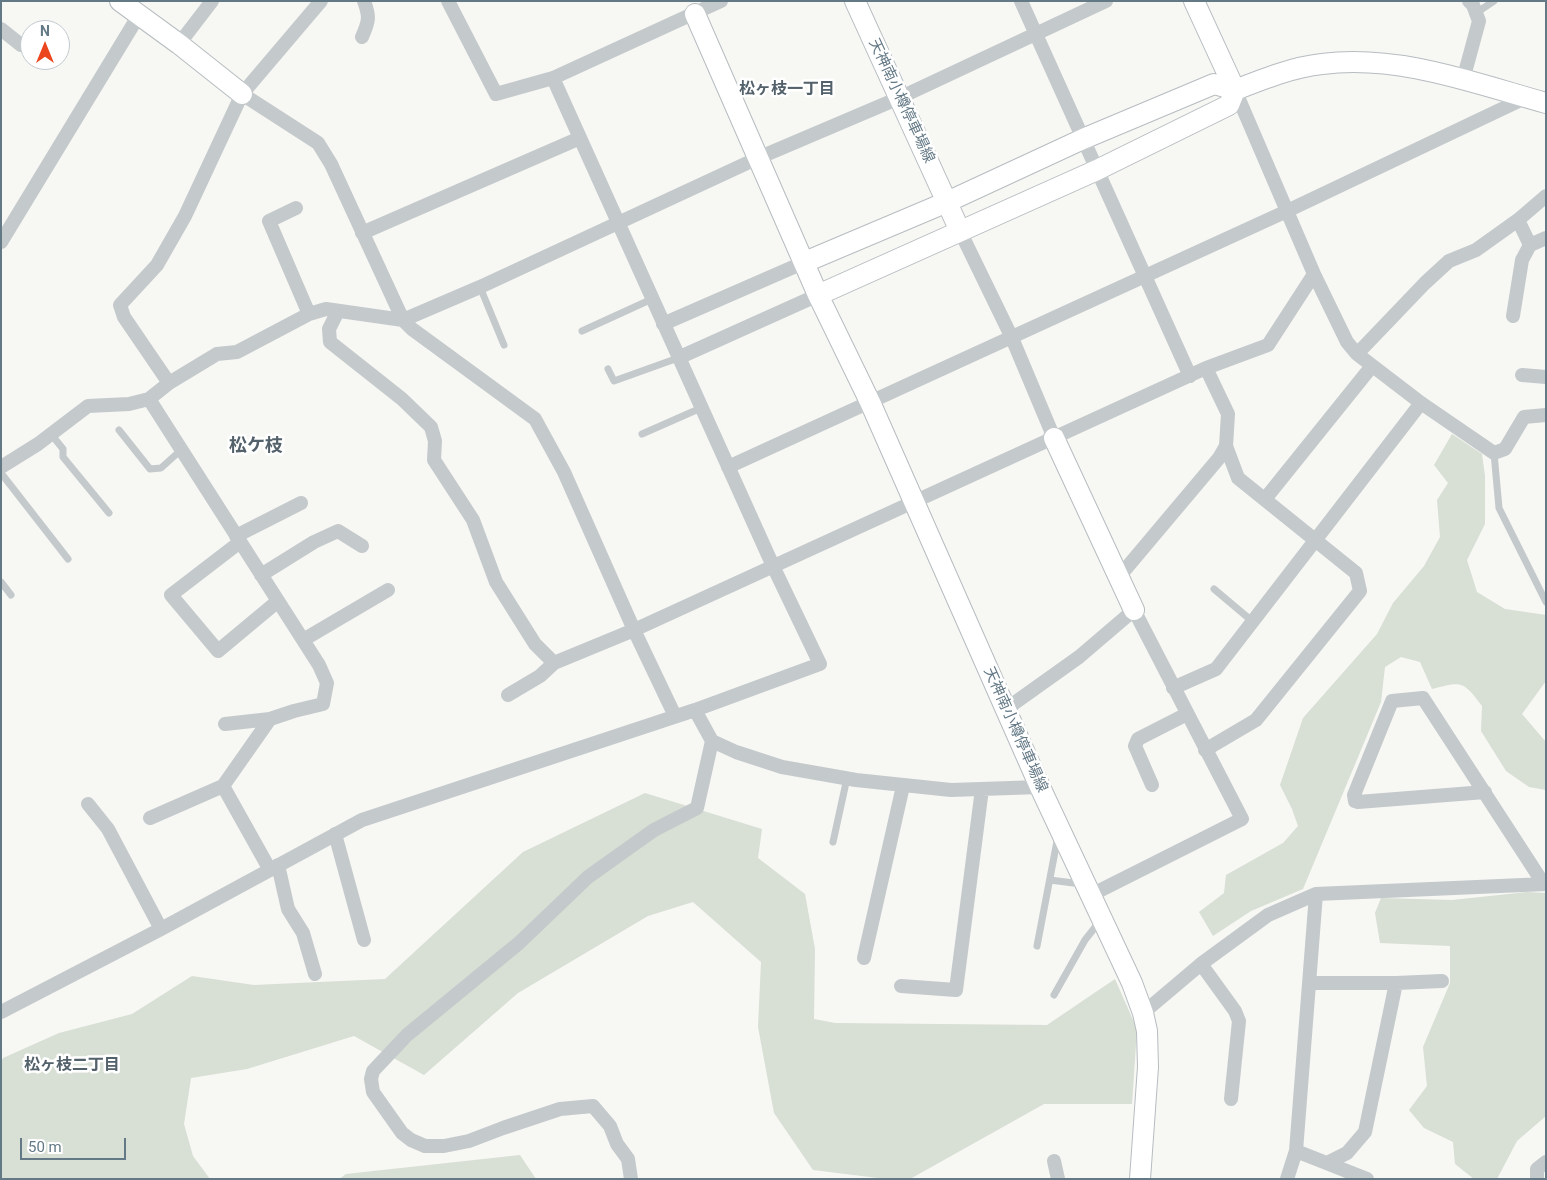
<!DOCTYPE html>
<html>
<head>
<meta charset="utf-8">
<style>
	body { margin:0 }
	#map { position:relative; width:1547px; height:1180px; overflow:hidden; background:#f7f7f4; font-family:Roboto,sans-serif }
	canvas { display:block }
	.frame { position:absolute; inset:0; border:2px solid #647986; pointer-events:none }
	.north { position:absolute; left:20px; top:20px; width:50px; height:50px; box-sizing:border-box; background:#fff; border:1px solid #c1c9cf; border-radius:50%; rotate:0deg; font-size:14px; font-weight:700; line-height:20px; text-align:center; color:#647986 }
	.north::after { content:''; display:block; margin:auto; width:18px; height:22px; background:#ec461e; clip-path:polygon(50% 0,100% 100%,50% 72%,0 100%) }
	.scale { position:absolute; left:20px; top:1138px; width:106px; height:22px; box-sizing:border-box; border:2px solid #647986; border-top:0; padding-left:6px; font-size:15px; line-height:18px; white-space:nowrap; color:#647986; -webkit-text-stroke:4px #fff; paint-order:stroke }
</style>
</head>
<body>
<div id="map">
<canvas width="1547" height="1180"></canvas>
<div class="frame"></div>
<div class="north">N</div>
<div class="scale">50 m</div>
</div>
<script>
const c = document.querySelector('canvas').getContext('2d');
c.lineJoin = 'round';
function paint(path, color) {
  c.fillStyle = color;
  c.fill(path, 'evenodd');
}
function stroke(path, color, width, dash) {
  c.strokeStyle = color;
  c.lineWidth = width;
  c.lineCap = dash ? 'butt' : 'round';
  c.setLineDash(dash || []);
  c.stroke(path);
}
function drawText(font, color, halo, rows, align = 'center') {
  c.font = font + ' Roboto,"Noto Sans JP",sans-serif';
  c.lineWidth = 5;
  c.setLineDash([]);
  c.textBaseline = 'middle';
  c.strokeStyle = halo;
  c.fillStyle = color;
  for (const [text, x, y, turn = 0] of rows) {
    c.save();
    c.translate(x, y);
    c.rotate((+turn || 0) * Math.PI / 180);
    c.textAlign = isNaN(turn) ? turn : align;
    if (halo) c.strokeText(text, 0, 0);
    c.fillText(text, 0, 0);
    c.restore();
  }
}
paint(new Path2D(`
	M 1452,434 L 1482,454 L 1485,476 L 1485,524 L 1467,560 L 1477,592 L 1505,609 L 1546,615 L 1546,681 L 1522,714 L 1546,742 L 1546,790 L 1529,787 L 1506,771 L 1481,731 L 1482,706 C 1463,681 1463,681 1432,689 L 1420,662 L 1401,657 L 1385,667 L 1381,702 L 1303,889 L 1251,911 L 1213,936 L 1199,912 L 1224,893 L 1226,875 L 1283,843 L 1298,826 L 1292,809 L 1280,785 L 1303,718 L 1377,634 L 1393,603 L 1424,566 L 1440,537 L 1437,500 L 1448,483 L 1434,465 Z
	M 645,793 L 762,829 L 758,858 L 805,894 L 815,949 L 814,1019 L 835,1023 L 1047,1025 L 1115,979 L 1137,1029 L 1132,1104 L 1044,1104 L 910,1179 L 886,1179 L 813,1170 L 774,1113 L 758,1027 L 761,962 L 693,902 L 648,916 L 518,993 L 424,1075 L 354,1036 L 247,1069 L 191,1078 L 184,1124 L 193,1156 L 210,1179 L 1,1179 L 1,1062 L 3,1058 L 59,1033 L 132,1014 L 192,976 L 254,985 L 385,979 L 523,852 Z
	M 1527,892 L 1546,893 L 1546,1116 L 1517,1141 L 1497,1179 L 1474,1179 L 1455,1164 L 1453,1142 L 1424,1128 L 1409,1110 L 1427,1086 L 1423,1047 L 1450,983 L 1450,946 L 1380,943 L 1375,913 L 1381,898 L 1452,900 Z
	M 520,1155 L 536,1179 L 339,1179 L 346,1174 Z`), '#d8dfd4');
const secondary = new Path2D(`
	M 120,1 L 179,44 L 242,94
	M 855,1 L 960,231
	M 1194,1 L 1235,90 C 1263,79 1293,67 1322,64 C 1398,54 1474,83 1546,103
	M 695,14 L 818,295 L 870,402 L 1040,787 L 1132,983 L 1143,1013 L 1147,1031 L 1148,1067 L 1140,1179
	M 805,262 L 947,202 L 1083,139 L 1214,84 L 1235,90 L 1229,105 L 1097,170 L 818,295
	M 1054,438 L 1134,610`);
stroke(secondary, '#b6bcc0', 22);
stroke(new Path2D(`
	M 1476,13 L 1494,1
	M 480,287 L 504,345
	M 582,331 L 652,299
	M 608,369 L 614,381 L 678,358
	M 119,430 L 150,469 L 161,468 L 181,450
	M 51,434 L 63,449 L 63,457 L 109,513
	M 642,434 L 701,408
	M 1494,453 L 1499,508 L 1546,602
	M 1,473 L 68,559
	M 1,582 L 11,595
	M 1214,589 L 1252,621
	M 833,842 L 847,778
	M 1050,880 L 1081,884
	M 1037,946 L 1058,836
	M 1054,995 L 1085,940 L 1100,921`), '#c4c9cb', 7);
stroke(new Path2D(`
	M 448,1 L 496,94 L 553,78 L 721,1
	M 1021,1 L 1190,376
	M 1,29 L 21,45
	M 362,37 C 369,21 370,17 364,1
	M 179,44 L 212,1
	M 1463,80 L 1479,21 L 1473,5 L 1469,1
	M 1235,90 L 1314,274 L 1347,342 L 1357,354 L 1421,403 L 1494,453 L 1505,449 L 1524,417 L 1546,415
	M 242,94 L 318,143 L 331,164 L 403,320 L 412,329 L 535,419 L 564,472 L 634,630 L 675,716
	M 296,208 L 269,221 L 309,314
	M 1518,220 L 1530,245
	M 960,231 L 1012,338 L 1054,438
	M 362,233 L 580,138
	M 1,242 L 139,15
	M 338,311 L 329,329 L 330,342 L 402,399 L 431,427 L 435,441 L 434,460 L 473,520 L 496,582 L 535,644 L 554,663 L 634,630 L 1206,368 L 1268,345 L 1314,274
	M 1513,316 L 1522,260 L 1530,245 L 1546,238
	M 663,324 L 805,262
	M 1357,354 L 1425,283 L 1449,261 L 1476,250 L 1518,220 L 1546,196
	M 678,358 L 818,295
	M 1522,375 L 1546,377
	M 169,383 L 124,317 L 120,305 L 157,265 L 185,216 L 242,94 L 321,1
	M 149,399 L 319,665 L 327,683 L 323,704 L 294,711 L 270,719 L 223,786 L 150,818
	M 1,467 L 38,444 L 88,406 L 129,404 L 149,399 L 169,383 L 217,354 L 237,352 L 309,314 L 326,309 L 403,320 L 480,287 L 758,158 L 899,98 L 1106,1
	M 728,467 L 1287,211 L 1525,98
	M 1265,499 L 1372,366
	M 236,536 L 301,503
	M 240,542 L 171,595 L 218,651 L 278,601
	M 261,575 L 314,542 L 338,531 L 362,546
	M 1118,578 L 1219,458 L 1226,446 L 1228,414 L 1206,368
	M 303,640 L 388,590
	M 1173,688 L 1216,669 L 1421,403
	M 508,695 L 540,676 L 554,663
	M 1006,709 L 1079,657 L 1134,610 L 1242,819 L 1091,895
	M 695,710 L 712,741 L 736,752 L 782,767 L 856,780 L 951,790 L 1040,787
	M 225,724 L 270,719
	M 1205,750 L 1256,720 L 1360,591 L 1356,573 L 1238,478 L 1226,446
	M 1152,785 L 1135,746 L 1138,739 L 1187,714
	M 223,786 L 270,870
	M 1485,792 L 1358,802 L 1355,801 L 1354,795 L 1392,701 L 1423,698 L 1543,883
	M 88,804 L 108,829 L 161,929
	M 335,834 L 364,940
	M 278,865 L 288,909 L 303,933 L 315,974
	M 864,958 L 903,786
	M 1201,964 L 1235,1011 L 1239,1021 L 1231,1099
	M 1309,983 L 1396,983 L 1442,981
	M 901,986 L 956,990 L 982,789
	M 1,1012 L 161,929 L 362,820 L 695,710 L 820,664 L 773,566 L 553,78
	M 1143,1013 L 1201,964 L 1268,915 L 1316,894 L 1546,884
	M 1296,1151 L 1367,1179
	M 1054,1161 L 1058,1179
	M 1327,1163 L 1347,1153 L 1365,1132 L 1396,983
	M 631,1179 L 628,1159 L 617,1144 L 610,1126 L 593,1106 L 560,1109 L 503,1128 L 469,1141 L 444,1146 L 425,1146 L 411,1140 L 402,1133 L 373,1092 L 371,1079 L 373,1071 L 407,1035 L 519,943 L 588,877 L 654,830 L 697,808 L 712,741
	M 1287,1179 L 1296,1151 L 1316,894
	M 1537,1179 L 1537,1169 L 1546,1162`), '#c4c9cb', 14);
stroke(secondary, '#fff', 20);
drawText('15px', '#647986', '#fff', [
	["天神南小樽停車場線",901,101,65],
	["天神南小樽停車場線",1015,730,66]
]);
drawText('bold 16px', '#53616b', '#fff', [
	["松ヶ枝一丁目",787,90],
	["松ヶ枝二丁目",72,1066]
]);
drawText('bold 18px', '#53616b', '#fff', [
	["松ケ枝",256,446]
]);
</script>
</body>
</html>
